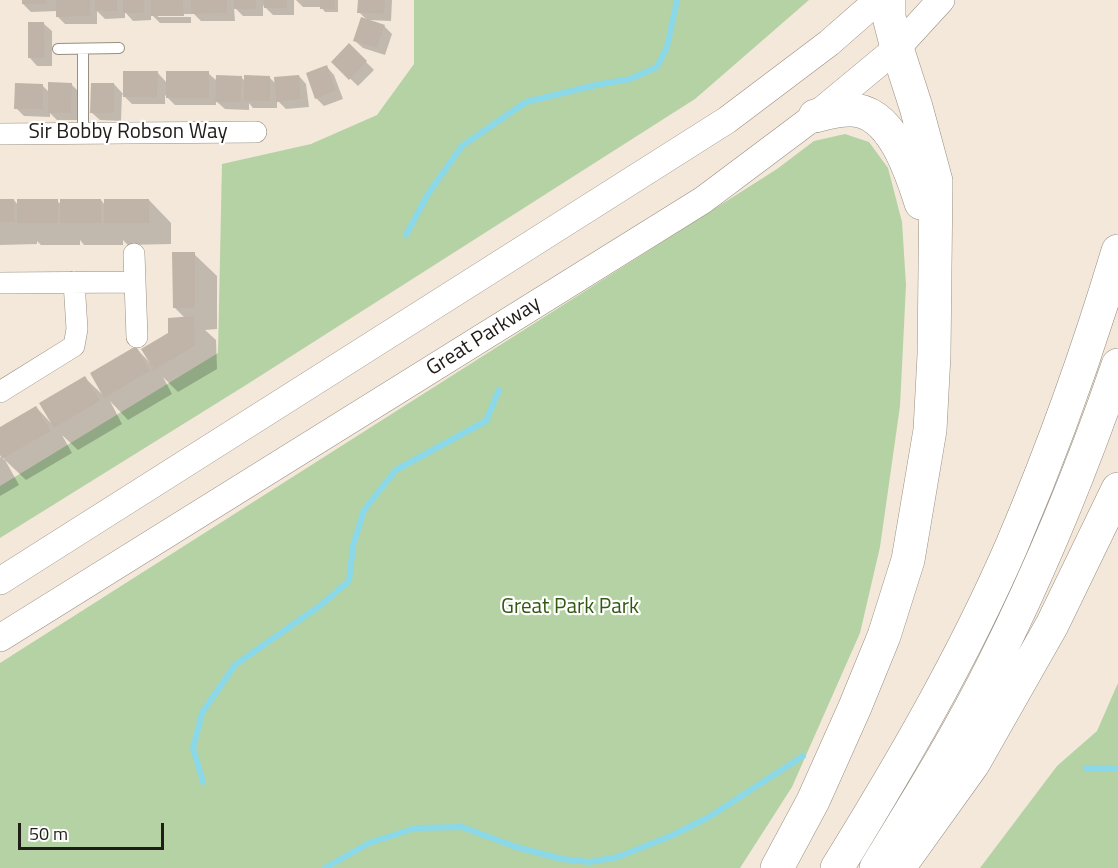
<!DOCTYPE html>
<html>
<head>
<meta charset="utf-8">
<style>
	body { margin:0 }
	#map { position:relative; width:1118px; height:868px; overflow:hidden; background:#f3e8da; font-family:"Titillium Web",sans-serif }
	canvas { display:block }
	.scale { position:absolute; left:18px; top:823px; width:146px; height:27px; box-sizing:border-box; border:3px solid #201c17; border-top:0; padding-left:8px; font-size:18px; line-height:21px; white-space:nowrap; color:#201c17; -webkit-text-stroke:4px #fff; paint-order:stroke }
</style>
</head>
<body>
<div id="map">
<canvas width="1118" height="868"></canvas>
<div class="scale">50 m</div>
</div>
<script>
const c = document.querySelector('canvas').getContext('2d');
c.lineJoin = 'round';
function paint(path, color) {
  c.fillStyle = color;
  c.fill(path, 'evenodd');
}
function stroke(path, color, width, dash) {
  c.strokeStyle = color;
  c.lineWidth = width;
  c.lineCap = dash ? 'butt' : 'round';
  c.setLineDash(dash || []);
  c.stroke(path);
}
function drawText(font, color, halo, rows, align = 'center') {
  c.font = font + ' "Titillium Web",sans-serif';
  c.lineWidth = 4.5;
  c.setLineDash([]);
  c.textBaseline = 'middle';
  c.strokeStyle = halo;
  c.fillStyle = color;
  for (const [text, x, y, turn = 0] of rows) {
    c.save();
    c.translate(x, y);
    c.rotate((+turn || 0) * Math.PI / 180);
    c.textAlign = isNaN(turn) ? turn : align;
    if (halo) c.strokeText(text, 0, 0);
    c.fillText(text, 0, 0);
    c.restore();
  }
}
paint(new Path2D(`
	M 414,0 L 809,0 L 695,99 L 246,385 L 0,538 L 0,486 L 218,353 L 222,164 L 311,144 L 377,115 L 414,64 Z
	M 845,134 L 869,142 L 888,168 L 902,222 L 906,285 L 900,406 L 880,547 L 860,633 L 792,787 L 740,868 L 0,868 L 0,663 L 777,169 L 814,141 Z
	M 1118,683 L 1118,868 L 980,868 L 1057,766 L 1097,731 Z`), '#b5d2a4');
paint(new Path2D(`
	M 23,0 L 294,0 L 294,15 L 273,15 L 263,5 L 263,16 L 243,16 L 234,7 L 235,21 L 201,21 L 191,11 L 191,14 L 158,14 L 158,17 L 191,17 L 191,23 L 160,23 L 151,14 L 151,20 L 133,21 L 125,12 L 125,18 L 105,19 L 97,11 L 97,24 L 65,24 L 57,16 L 57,11 L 31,12 L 23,4 Z
	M 296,0 L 338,0 L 338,12 L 325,12 L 321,7 L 303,7 Z
	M 359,0 L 392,0 L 391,21 L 368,20 L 384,26 L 392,34 L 385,55 L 363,48 L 355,41 L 368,21 L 359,12 Z
	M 44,24 L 52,31 L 52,66 L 37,66 L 30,58 Z
	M 349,45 L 374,70 L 358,86 L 333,62 Z
	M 327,67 L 334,75 L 343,99 L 324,106 L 316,98 Z
	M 157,72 L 167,83 L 208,73 L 217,81 L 241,77 L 246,82 L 269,77 L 276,84 L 299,76 L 306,84 L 309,107 L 286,109 L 277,100 L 277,108 L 253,108 L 249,103 L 249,110 L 225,109 L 216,101 L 216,105 L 175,105 L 165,95 L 165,104 L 132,104 L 122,94 L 121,121 L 100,120 L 92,113 L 114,84 L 124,95 Z
	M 71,84 L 79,92 L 79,120 L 57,120 L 50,113 L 50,117 L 24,116 L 16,108 L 42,85 L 49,92 Z
	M 0,200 L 14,200 L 18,205 L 57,201 L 62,205 L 101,200 L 105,205 L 149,200 L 171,223 L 171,244 L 128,245 L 123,240 L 123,245 L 84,245 L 80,240 L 80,245 L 41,245 L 37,241 L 37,244 L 0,245 Z
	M 194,254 L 217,276 L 217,329 L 205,330 L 216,340 L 217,369 L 178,392 L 163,377 L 172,394 L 128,420 L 110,401 L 122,424 L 78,450 L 62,435 L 72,453 L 26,480 L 5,460 L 19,485 L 0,496 L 0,457 L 5,460 L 0,452 L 0,428 L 36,407 L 51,423 L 85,378 L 104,396 L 136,348 L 150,363 L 170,333 L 185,318 L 174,307 Z`), '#0003');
stroke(new Path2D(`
	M 406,235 L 428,194 L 462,146 L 526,102 L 596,85 L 630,79 L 657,67 L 667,47 L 677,0
	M 1086,768 L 1118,768
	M 203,782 L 193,748 L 202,713 L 235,665 L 321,605 L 349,581 L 353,546 L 364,510 L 396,470 L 486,421 L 499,390
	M 325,868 L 369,843 L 416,828 L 462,827 L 516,847 L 562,859 L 590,862 L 618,857 L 673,835 L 709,817 L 803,756`), '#8ad8e8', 6);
paint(new Path2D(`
	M 22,0 L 47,0 L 47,4 L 22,4 Z
	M 56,0 L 90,0 L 90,16 L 56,17 Z
	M 95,0 L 117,0 L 117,11 L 95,11 Z
	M 123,0 L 144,0 L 144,13 L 123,13 Z
	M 151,0 L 183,0 L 184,16 L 151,16 Z
	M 191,0 L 227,0 L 227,13 L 191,14 Z
	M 234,0 L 256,0 L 256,9 L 234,9 Z
	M 263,0 L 287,0 L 287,8 L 264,8 Z
	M 320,0 L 335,0 L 335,9 L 320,9 Z
	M 358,0 L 385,0 L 384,14 L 357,13 Z
	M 361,17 L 385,25 L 377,48 L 353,41 Z
	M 28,22 L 44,22 L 45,58 L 28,58 Z
	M 349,43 L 367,61 L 349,80 L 331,62 Z
	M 327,65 L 336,91 L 315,99 L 306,73 Z
	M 123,71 L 158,71 L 157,97 L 123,97 Z
	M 166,71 L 209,71 L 209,98 L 166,98 Z
	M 216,75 L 242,76 L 241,102 L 215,102 Z
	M 244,75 L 270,76 L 270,101 L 244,101 Z
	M 299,75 L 301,99 L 276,102 L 274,77 Z
	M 48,82 L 72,83 L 71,113 L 48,113 Z
	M 15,83 L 43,84 L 43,109 L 14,109 Z
	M 91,83 L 114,83 L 114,113 L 90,113 Z
	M 0,199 L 14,199 L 15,222 L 0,223 Z
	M 17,199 L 58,199 L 58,223 L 17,223 Z
	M 60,199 L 101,199 L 101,223 L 60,223 Z
	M 104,199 L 149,199 L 149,223 L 104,223 Z
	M 172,252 L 195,252 L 195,308 L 173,308 Z
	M 194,316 L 195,346 L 154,370 L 141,349 L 168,333 L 168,318 Z
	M 136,346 L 150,371 L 104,398 L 90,373 Z
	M 85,376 L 100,401 L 54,428 L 39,403 Z
	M 36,406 L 51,431 L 2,459 L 0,455 L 0,427 Z`), '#bfb4a7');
const service = new Path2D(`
	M 58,49 L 119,48
	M 83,134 L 83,49`);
const minor = new Path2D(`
	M 0,134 L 256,132
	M 134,254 L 137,337
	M 0,283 L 135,282
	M 0,392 L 74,346 L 77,329 L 74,282`);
const tertiary = new Path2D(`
	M 0,581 L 727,120 L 829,43 L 878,0
	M 0,638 L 703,200 L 815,116 L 897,48 L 941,0`);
const trunk = new Path2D(`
	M 815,116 C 827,113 839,109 852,110 C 892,111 911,172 921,203
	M 902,863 L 973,764 L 1052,625 L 1118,489
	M 777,868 L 813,801 L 855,707 L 884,636 L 908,560 L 930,430 L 934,355 L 936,181 L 916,107 L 897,48 L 889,17 L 889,0
	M 837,868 C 901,764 963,658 1012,545 C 1053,449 1088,351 1118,251
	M 876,868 C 917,801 959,734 994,663 C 1042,567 1083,467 1118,365`);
stroke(service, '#988e81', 12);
stroke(minor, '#988e81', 22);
stroke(tertiary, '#988e81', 28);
stroke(trunk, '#988e81', 34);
stroke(service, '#fff', 10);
stroke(minor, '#fff', 21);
stroke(tertiary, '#fff', 27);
stroke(trunk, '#fff', 33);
drawText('21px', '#201c17', '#fff', [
	["Sir Bobby Robson Way",128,133],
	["Great Parkway",484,337,-32]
]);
drawText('21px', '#32590f', '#fff', [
	["Great Park Park",570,608]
]);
</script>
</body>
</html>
